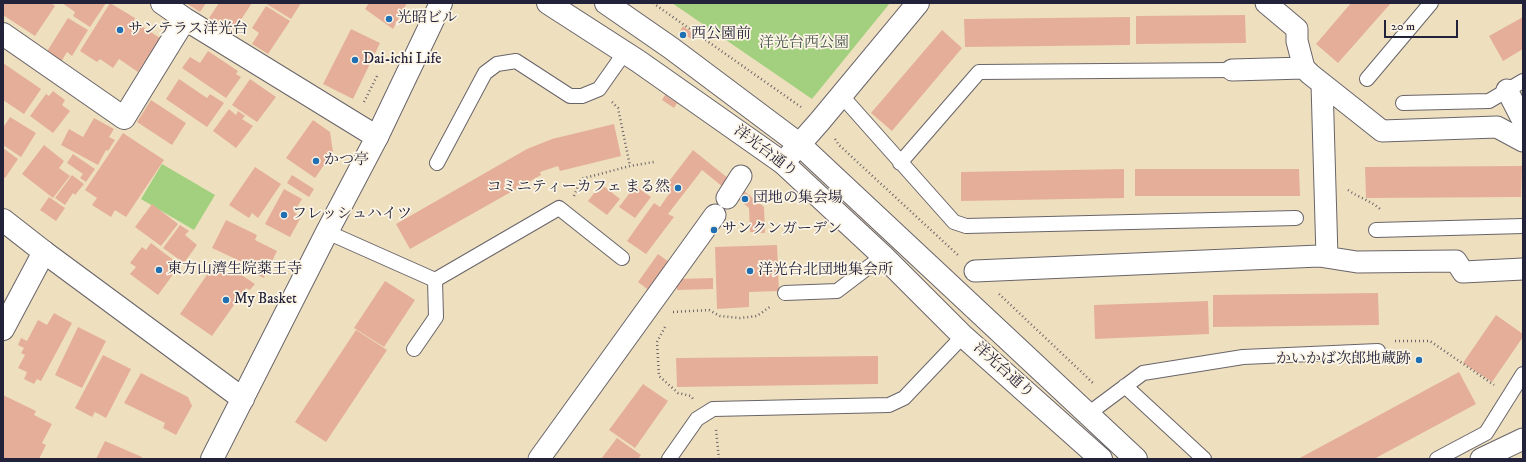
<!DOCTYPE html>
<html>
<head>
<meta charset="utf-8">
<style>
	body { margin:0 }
	#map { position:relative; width:1526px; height:462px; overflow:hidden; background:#eee0bf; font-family:"IM FELL DW Pica",serif }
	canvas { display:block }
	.frame { position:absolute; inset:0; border:4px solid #22223b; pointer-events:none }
	.scale { position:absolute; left:1384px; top:20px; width:74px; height:18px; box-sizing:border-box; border:2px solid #22223b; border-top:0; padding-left:5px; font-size:12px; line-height:14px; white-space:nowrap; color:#22223b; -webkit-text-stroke:3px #fcf5e5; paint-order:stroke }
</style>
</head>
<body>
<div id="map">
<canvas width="1526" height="462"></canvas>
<div class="frame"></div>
<div class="scale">20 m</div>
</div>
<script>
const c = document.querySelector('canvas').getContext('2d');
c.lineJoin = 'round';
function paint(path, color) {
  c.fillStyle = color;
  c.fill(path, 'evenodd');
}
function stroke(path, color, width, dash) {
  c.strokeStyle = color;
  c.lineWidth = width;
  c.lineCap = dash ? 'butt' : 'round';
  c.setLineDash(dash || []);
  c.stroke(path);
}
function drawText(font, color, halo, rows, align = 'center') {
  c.font = font + ' "IM FELL DW Pica","Noto Serif JP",serif';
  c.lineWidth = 3.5;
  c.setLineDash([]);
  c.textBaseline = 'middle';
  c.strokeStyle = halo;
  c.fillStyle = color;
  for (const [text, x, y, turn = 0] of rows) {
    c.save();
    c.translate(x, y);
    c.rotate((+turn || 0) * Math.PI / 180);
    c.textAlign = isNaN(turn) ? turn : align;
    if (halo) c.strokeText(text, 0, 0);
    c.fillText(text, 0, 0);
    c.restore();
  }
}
paint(new Path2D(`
	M 672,3 L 890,3 L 812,99 Z
	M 162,164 L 215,195 L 194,230 L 141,199 Z`), '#a2d07e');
paint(new Path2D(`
	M 3,3 L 51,3 L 55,6 L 35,36 L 3,15 Z
	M 62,3 L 106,3 L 90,27 L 73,16 L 75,12 Z
	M 110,3 L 135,18 L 134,21 L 160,38 L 138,72 L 119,59 L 113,68 L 100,59 L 97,62 L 80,51 Z
	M 186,3 L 206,3 L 200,12 Z
	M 219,3 L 252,3 L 232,33 L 209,18 Z
	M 265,3 L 301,3 L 291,19 Z
	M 369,3 L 407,3 L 393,29 L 365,9 Z
	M 1351,3 L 1391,3 L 1338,63 L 1316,44 Z
	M 266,6 L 290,21 L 268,54 L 252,44 L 259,33 L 252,28 Z
	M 1245,15 L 1246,43 L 1136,44 L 1136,16 Z
	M 1130,17 L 1130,45 L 965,47 L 964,19 Z
	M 1523,17 L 1523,49 L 1503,61 L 1489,36 Z
	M 68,18 L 88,30 L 72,56 L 67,52 L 61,62 L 46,53 Z
	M 683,26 L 695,35 L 691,39 L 680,31 Z
	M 351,29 L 380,43 L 353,99 L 323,84 Z
	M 942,30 L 962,48 L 892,131 L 871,113 Z
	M 208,51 L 238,71 L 236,74 L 241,77 L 226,98 L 182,68 L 190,57 L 200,63 Z
	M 3,63 L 41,89 L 24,114 L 3,100 Z
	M 179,79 L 207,98 L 210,94 L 224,103 L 207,127 L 166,99 Z
	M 250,79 L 276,97 L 257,122 L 232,105 Z
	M 53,91 L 65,100 L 62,105 L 70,111 L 53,133 L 30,116 L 46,94 L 49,96 Z
	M 665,95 L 677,103 L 674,108 L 662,100 Z
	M 151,100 L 186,123 L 172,145 L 137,122 Z
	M 229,109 L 236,115 L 238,111 L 245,116 L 242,119 L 253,126 L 236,148 L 213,131 Z
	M 10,117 L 36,133 L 21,157 L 3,145 L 3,128 Z
	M 94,118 L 114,129 L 109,137 L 115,140 L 108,151 L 106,150 L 98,165 L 61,145 L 69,129 L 83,137 Z
	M 313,120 L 330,132 L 333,152 L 315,178 L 286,158 Z
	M 614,124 L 621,156 L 560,171 L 558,166 L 540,172 L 541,175 L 410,249 L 396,224 L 527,149 L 552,139 Z
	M 123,133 L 164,160 L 126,217 L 115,210 L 111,217 L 92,205 L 97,198 L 85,190 Z
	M 44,145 L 64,161 L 59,168 L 70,176 L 53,198 L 22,174 Z
	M 3,148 L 18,159 L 5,178 L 3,177 Z
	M 693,150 L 764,207 L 765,233 L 750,232 L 749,208 L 702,170 L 668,214 L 674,217 L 646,254 L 627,241 L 654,203 L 660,207 L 669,194 L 663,189 Z
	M 73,154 L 95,169 L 86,182 L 80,178 L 83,174 L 67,163 Z
	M 1522,166 L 1521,197 L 1366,198 L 1365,167 Z
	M 255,167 L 281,184 L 258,218 L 252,213 L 249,218 L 229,205 Z
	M 1124,169 L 1124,198 L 961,201 L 961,172 Z
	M 1135,169 L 1299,169 L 1300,196 L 1135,196 Z
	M 72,175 L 84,184 L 75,195 L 73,193 L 65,205 L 55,198 Z
	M 292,175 L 314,189 L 309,197 L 287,183 Z
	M 601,184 L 620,199 L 607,215 L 588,201 Z
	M 635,186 L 651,197 L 635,218 L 619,207 Z
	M 284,189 L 302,199 L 294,212 L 301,217 L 290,237 L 265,224 Z
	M 49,197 L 65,208 L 56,221 L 40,210 Z
	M 152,204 L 178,224 L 161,246 L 135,227 Z
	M 226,220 L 257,235 L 255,240 L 277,251 L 264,278 L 240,267 L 242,262 L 212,248 Z
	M 180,225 L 189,231 L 185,235 L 197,245 L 184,263 L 163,248 Z
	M 151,243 L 180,265 L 158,295 L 130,274 L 136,267 L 130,263 L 142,247 L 146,250 Z
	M 777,245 L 779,291 L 749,292 L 749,307 L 717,309 L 715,247 Z
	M 658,254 L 680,270 L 659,298 L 638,282 Z
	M 213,266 L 219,270 L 221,268 L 232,276 L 236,271 L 255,284 L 250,290 L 246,288 L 212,336 L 180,314 Z
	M 713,278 L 713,289 L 677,290 L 677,279 Z
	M 385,281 L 415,300 L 384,347 L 354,328 Z
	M 1378,293 L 1379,325 L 1213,327 L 1213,295 Z
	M 1208,301 L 1209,334 L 1095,339 L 1094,305 Z
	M 54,313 L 72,323 L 41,381 L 37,379 L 34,384 L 24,379 L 27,372 L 18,368 L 25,355 L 21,353 L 24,348 L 18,345 L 21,338 L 27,341 L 38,320 L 47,325 Z
	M 1496,315 L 1523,334 L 1523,337 L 1492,382 L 1463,363 Z
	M 78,327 L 106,341 L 82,388 L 55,375 Z
	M 356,330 L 387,350 L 326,442 L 295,422 Z
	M 103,355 L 131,369 L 106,418 L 95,412 L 92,417 L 75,408 Z
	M 878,356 L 878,384 L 677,387 L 676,358 Z
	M 1459,372 L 1476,404 L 1374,459 L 1298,459 Z
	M 141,373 L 188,397 L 192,406 L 176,435 L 163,428 L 165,423 L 124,403 Z
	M 643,384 L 668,401 L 635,448 L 609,430 Z
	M 3,395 L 36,411 L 34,415 L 52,424 L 42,443 L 46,445 L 39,459 L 3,459 Z
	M 617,438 L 641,455 L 638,459 L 601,459 Z
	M 105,441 L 142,457 L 141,459 L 96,459 Z`), '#e5ae98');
const service = new Path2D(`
	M 1367,79 L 1431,3
	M 841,95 L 954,222 L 966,226 L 1296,218
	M 1403,103 L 1489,101 L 1523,81
	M 437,163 L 485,73 L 497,64 L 516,61 L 570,96 L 582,96 L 599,89 L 625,52
	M 900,163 L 979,72 L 1232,70
	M 1376,230 L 1523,226
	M 327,232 L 435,280 L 559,208 L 622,258
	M 785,293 L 837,291 L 883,256
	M 414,349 L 436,317 L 435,280
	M 1125,386 L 1204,459
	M 1088,414 L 1143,373 L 1243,357 L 1378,351
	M 669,459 L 697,419 L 713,409 L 889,405 L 904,398 L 963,336
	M 1437,459 L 1486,433 L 1523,374`);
const pedestrian = new Path2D(`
	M 1266,3 L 1297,29 L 1297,41 L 1304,68
	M 1232,70 L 1304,68 L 1310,74 L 1382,131 L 1497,127 L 1523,141
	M 1322,84 L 1327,257
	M 1507,90 L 1523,121
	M 727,198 L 741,176
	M 975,271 L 1319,256 L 1357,262 L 1456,261 L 1463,272 L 1523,269
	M 539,459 L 715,215
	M 1481,459 L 1523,439`);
const minor = new Path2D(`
	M 162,3 L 185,19 L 377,137
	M 3,34 L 124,118 L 185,19
	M 783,163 L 820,121 L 918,3
	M 3,329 L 44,252`);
const tertiary = new Path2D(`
	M 548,3 L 638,61 L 783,163 L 883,256 L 963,336 L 1101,459
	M 606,3 L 671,48 L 799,144 L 1136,459
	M 3,220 L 44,252 L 243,399
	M 212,459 L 327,232 L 377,137 L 441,3`);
stroke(service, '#696469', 16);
stroke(pedestrian, '#696469', 23);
stroke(minor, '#696469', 24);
stroke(tertiary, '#696469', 24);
stroke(new Path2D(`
	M 653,3 L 801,107
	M 364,102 L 377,76
	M 612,102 L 618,108 L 630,166
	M 835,139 L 839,145 L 959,256
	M 1348,190 C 1359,198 1372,201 1381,210
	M 574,196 L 581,179 L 630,166 L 654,162
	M 999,294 L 1094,384
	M 673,312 L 709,310 L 720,316 L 740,318 L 757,316 L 771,306
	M 665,327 L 657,342 L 659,376 L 678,393 L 691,396 L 693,399
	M 1395,341 L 1430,341 L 1494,385
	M 716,430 L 719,459`), '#696469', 2.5, [1, 3]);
stroke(service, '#fff', 14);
stroke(pedestrian, '#fff', 21);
stroke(minor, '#fff', 22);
stroke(tertiary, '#fff', 22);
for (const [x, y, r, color] of [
	[389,19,4,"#1f6fb2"],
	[120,30,4,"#1f6fb2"],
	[683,35,4,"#1f6fb2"],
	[355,60,4,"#1f6fb2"],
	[316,161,4,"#1f6fb2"],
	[678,188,4,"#1f6fb2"],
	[745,199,4,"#1f6fb2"],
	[284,215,4,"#1f6fb2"],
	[714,230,4,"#1f6fb2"],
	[159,270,4,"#1f6fb2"],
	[750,271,4,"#1f6fb2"],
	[226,300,4,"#1f6fb2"],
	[1419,360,4,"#1f6fb2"]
]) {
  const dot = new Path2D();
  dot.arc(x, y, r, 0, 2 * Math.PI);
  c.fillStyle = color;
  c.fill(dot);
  stroke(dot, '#fcf5e5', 1.5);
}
drawText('15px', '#22223b', '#fcf5e5', [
	["光昭ビル",397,19],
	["サンテラス洋光台",128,30],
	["西公園前",691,35],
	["Dai-ichi Life",363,60],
	["かつ亭",324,161],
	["コミニティーカフェ まる然",670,188,"right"],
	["団地の集会場",753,199],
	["フレッシュハイツ",292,215],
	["サンクンガーデン",722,230],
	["東方山濟生院薬王寺",167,270],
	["洋光台北団地集会所",758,271],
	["My Basket",234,300],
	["かいかば次郎地蔵跡",1411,360,"right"]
], 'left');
drawText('15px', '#48564f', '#fcf5e5', [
	["洋光台西公園",804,44]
]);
drawText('15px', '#22223b', '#fcf5e5', [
	["洋光台通り",765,152,37],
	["洋光台通り",1003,371,42]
]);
</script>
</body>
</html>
